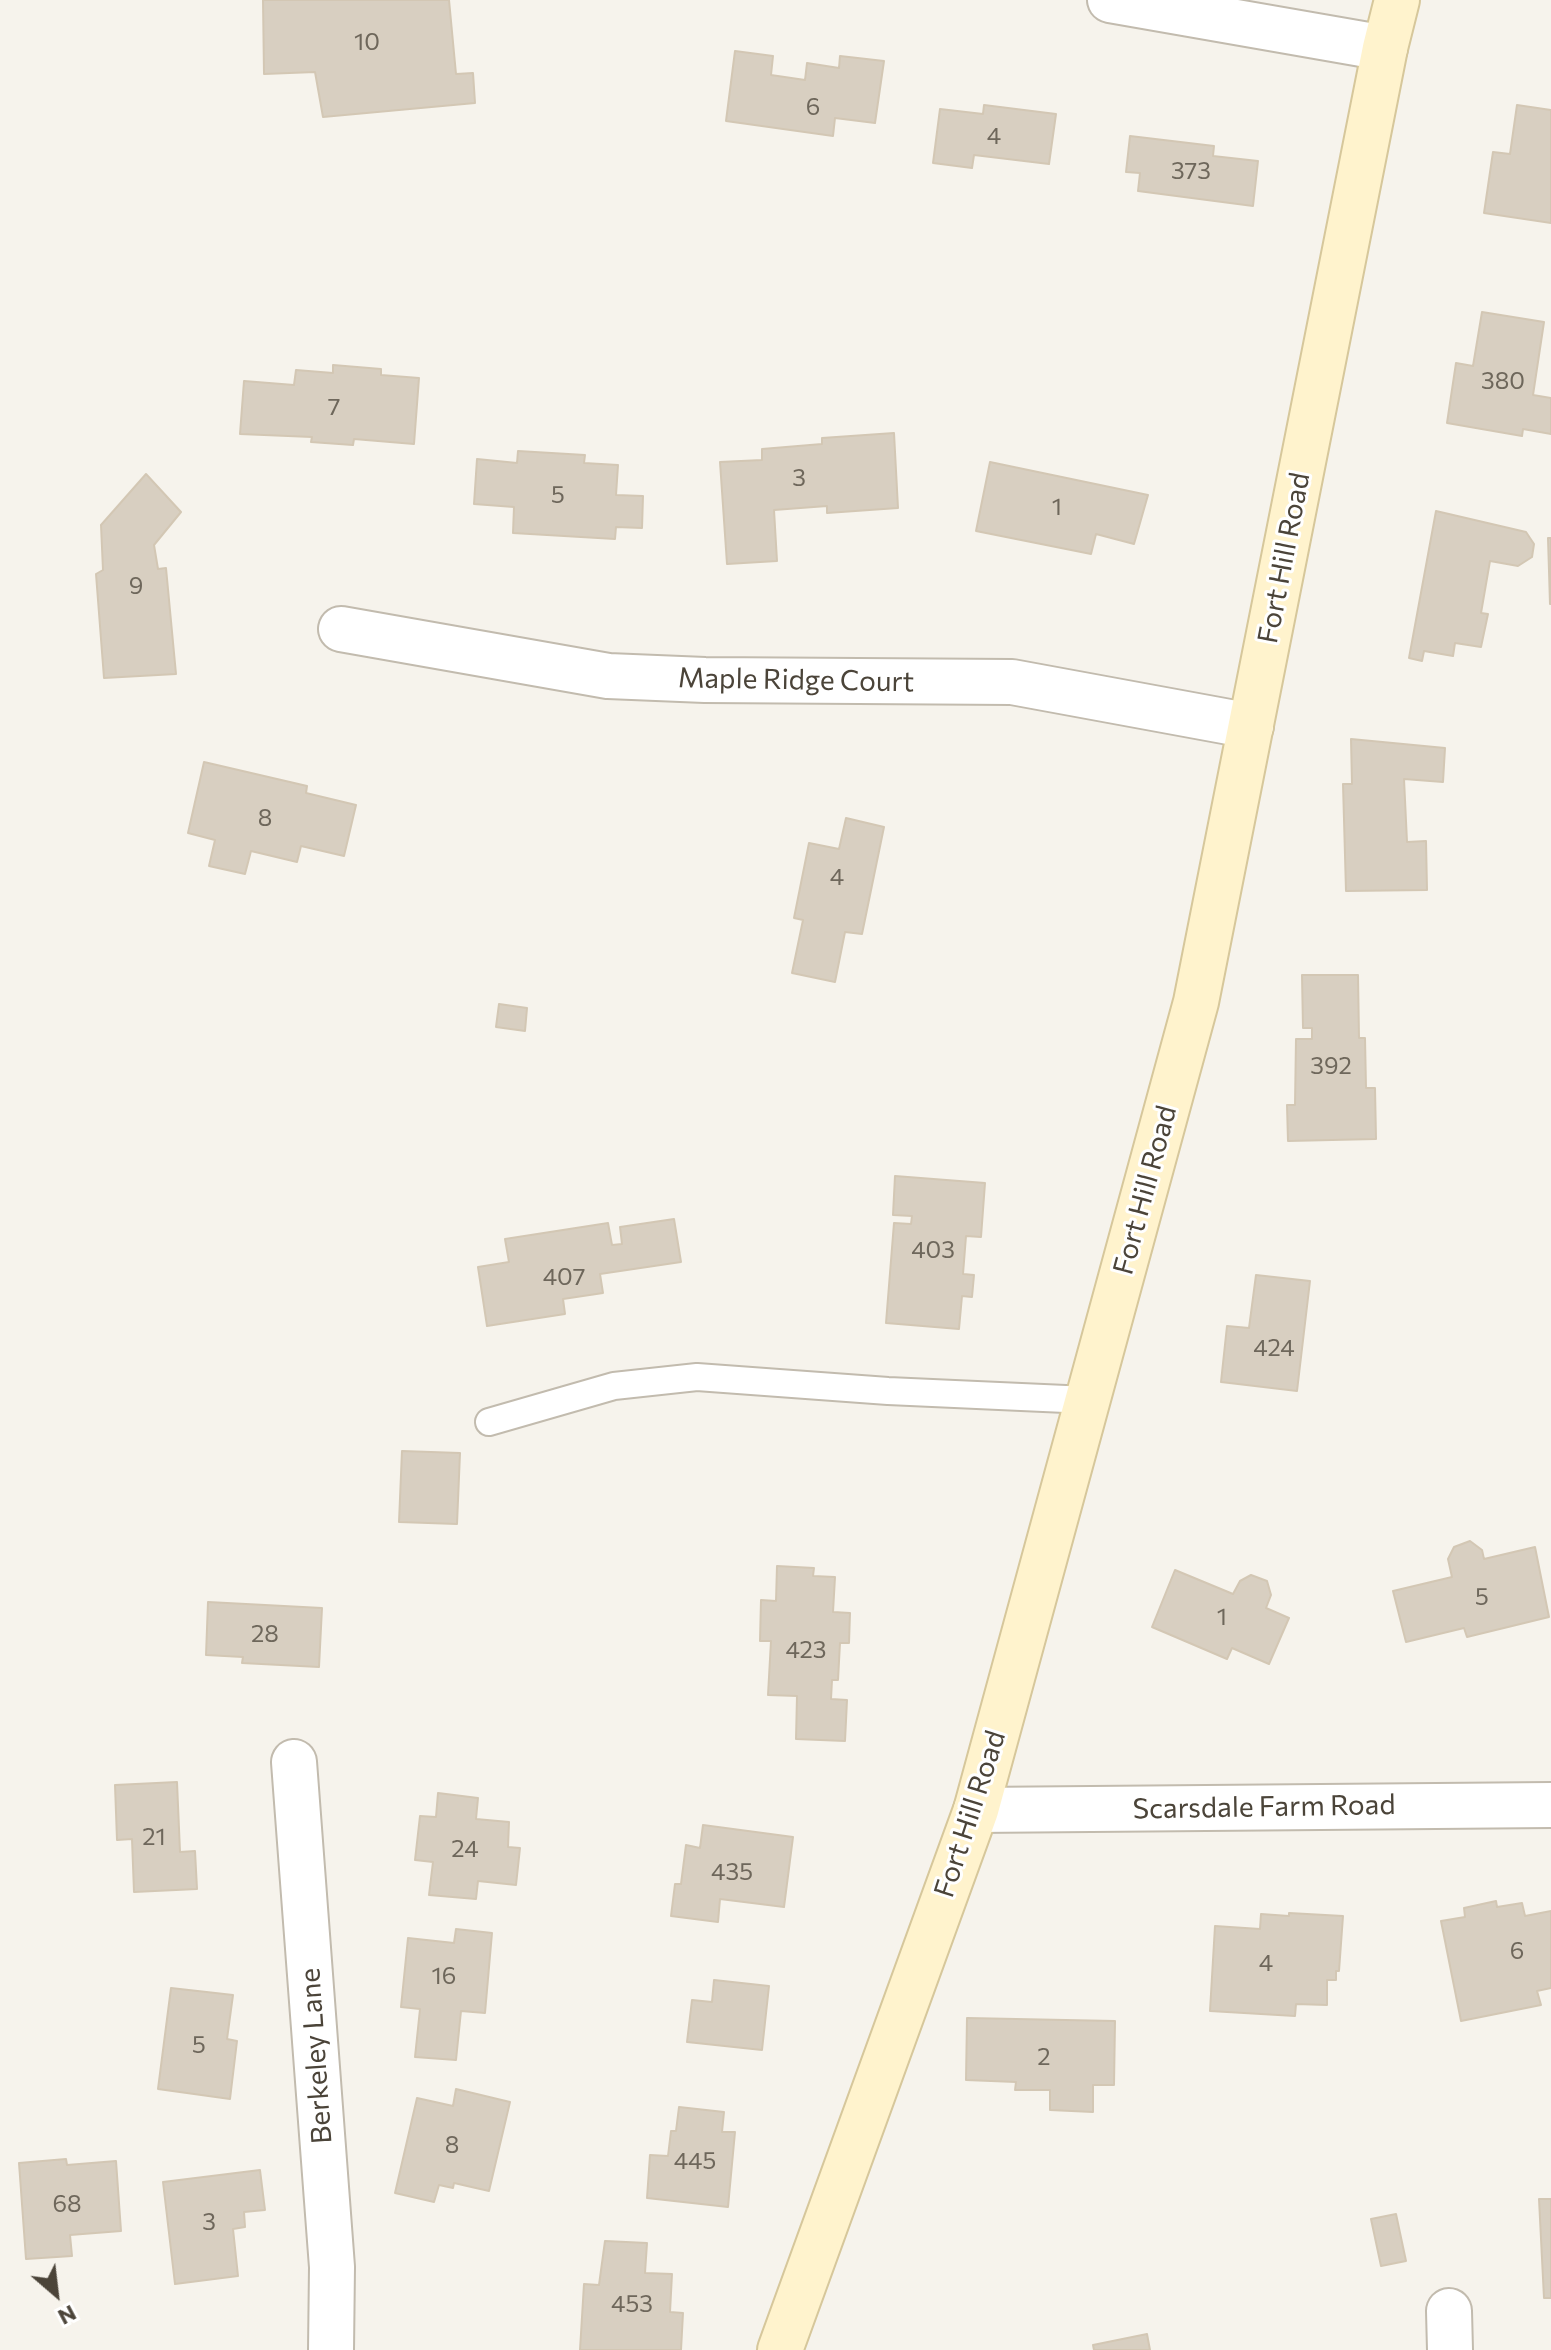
<!DOCTYPE html>
<html>
<head>
<meta charset="utf-8">
<style>
	body { margin:0 }
	#map { position:relative; width:1551px; height:2350px; overflow:hidden; background:#f6f3ec; font-family:Commissioner,sans-serif }
	canvas { display:block }
	.north { position:absolute; left:16px; top:2254px; width:80px; height:80px; -webkit-text-stroke:6px #fff; paint-order:stroke; rotate:152deg; font-size:22px; font-weight:700; line-height:32px; text-align:center; color:#4b4439 }
	.north::after { content:''; display:block; margin:auto; width:28px; height:36px; background:#4b4439; clip-path:polygon(50% 0,100% 100%,50% 72%,0 100%) }
</style>
</head>
<body>
<div id="map">
<canvas width="1551" height="2350"></canvas>
<div class="north">N</div>
</div>
<script>
const c = document.querySelector('canvas').getContext('2d');
c.lineJoin = 'round';
function paint(path, color) {
  c.fillStyle = color;
  c.fill(path, 'evenodd');
}
function stroke(path, color, width, dash) {
  c.strokeStyle = color;
  c.lineWidth = width;
  c.lineCap = dash ? 'butt' : 'round';
  c.setLineDash(dash || []);
  c.stroke(path);
}
function drawText(font, color, halo, rows, align = 'center') {
  c.font = font + ' Commissioner,sans-serif';
  c.lineWidth = 6;
  c.setLineDash([]);
  c.textBaseline = 'middle';
  c.strokeStyle = halo;
  c.fillStyle = color;
  for (const [text, x, y, turn = 0] of rows) {
    c.save();
    c.translate(x, y);
    c.rotate((+turn || 0) * Math.PI / 180);
    c.textAlign = isNaN(turn) ? turn : align;
    if (halo) c.strokeText(text, 0, 0);
    c.fillText(text, 0, 0);
    c.restore();
  }
}
const building = new Path2D(`
	M 263,0 L 449,0 L 456,74 L 473,73 L 475,103 L 323,117 L 315,72 L 264,74 Z
	M 735,51 L 773,56 L 771,75 L 805,80 L 807,63 L 839,68 L 840,56 L 884,61 L 875,123 L 835,118 L 833,136 L 726,121 Z
	M 984,105 L 1056,114 L 1049,164 L 974,155 L 972,168 L 933,163 L 940,109 L 983,114 Z
	M 1517,105 L 1551,110 L 1551,223 L 1484,213 L 1493,152 L 1510,154 Z
	M 1130,136 L 1214,146 L 1213,156 L 1258,161 L 1253,206 L 1138,191 L 1140,173 L 1126,172 Z
	M 1482,312 L 1544,322 L 1533,395 L 1551,398 L 1551,434 L 1523,429 L 1522,436 L 1447,423 L 1456,363 L 1473,366 Z
	M 333,365 L 381,369 L 381,375 L 419,378 L 414,444 L 354,439 L 353,445 L 311,442 L 312,437 L 240,434 L 244,381 L 294,385 L 296,370 L 333,373 Z
	M 894,433 L 898,508 L 827,513 L 827,506 L 774,510 L 777,561 L 727,564 L 720,462 L 762,460 L 762,449 L 822,444 L 822,438 Z
	M 518,451 L 585,455 L 584,463 L 618,465 L 616,495 L 643,496 L 642,528 L 616,527 L 615,539 L 513,533 L 514,507 L 474,504 L 477,459 L 517,463 Z
	M 990,462 L 1148,495 L 1134,544 L 1096,534 L 1091,554 L 976,531 Z
	M 146,474 L 181,512 L 154,545 L 158,569 L 166,568 L 176,674 L 104,678 L 96,574 L 103,570 L 101,525 Z
	M 1436,511 L 1526,532 L 1534,544 L 1532,557 L 1518,566 L 1490,561 L 1481,613 L 1488,614 L 1481,647 L 1455,643 L 1453,656 L 1424,651 L 1422,661 L 1409,658 Z
	M 1548,538 L 1551,538 L 1551,604 L 1550,604 Z
	M 1351,739 L 1445,748 L 1443,782 L 1404,779 L 1407,842 L 1426,841 L 1427,890 L 1346,891 L 1343,784 L 1352,784 Z
	M 204,762 L 307,786 L 306,793 L 356,805 L 344,856 L 301,846 L 297,862 L 251,851 L 245,874 L 209,866 L 215,840 L 188,833 Z
	M 846,818 L 884,827 L 862,934 L 845,932 L 835,982 L 792,973 L 803,920 L 794,918 L 809,843 L 839,849 Z
	M 1302,975 L 1358,975 L 1359,1038 L 1365,1038 L 1366,1088 L 1375,1088 L 1376,1139 L 1288,1141 L 1287,1105 L 1295,1105 L 1296,1039 L 1312,1039 L 1312,1028 L 1303,1028 Z
	M 499,1004 L 527,1008 L 525,1031 L 496,1027 Z
	M 895,1176 L 985,1183 L 981,1237 L 966,1236 L 963,1274 L 974,1275 L 972,1297 L 962,1296 L 959,1329 L 886,1323 L 894,1223 L 911,1224 L 912,1216 L 893,1215 Z
	M 674,1219 L 681,1262 L 600,1274 L 603,1293 L 563,1299 L 565,1314 L 487,1326 L 478,1267 L 509,1262 L 505,1239 L 608,1223 L 612,1245 L 622,1244 L 620,1227 Z
	M 1256,1275 L 1310,1281 L 1297,1391 L 1221,1382 L 1227,1326 L 1249,1328 Z
	M 402,1451 L 460,1453 L 457,1524 L 399,1522 Z
	M 1470,1541 L 1482,1550 L 1484,1559 L 1535,1547 L 1549,1617 L 1467,1637 L 1464,1628 L 1406,1642 L 1393,1591 L 1452,1577 L 1448,1559 L 1454,1547 Z
	M 777,1566 L 814,1568 L 813,1576 L 835,1577 L 833,1612 L 850,1613 L 849,1643 L 840,1643 L 838,1680 L 832,1680 L 831,1699 L 847,1700 L 845,1741 L 796,1739 L 797,1696 L 768,1695 L 771,1641 L 760,1641 L 761,1600 L 776,1601 Z
	M 1175,1570 L 1233,1594 L 1240,1581 L 1251,1575 L 1267,1581 L 1271,1595 L 1266,1608 L 1289,1618 L 1269,1664 L 1232,1648 L 1227,1659 L 1152,1627 Z
	M 208,1602 L 322,1608 L 319,1667 L 242,1663 L 243,1657 L 206,1655 Z
	M 177,1782 L 180,1852 L 195,1851 L 197,1889 L 134,1892 L 132,1839 L 117,1840 L 115,1785 Z
	M 438,1793 L 478,1798 L 476,1819 L 509,1822 L 508,1847 L 520,1848 L 516,1885 L 478,1881 L 476,1899 L 429,1895 L 433,1862 L 415,1860 L 420,1816 L 436,1817 Z
	M 703,1825 L 793,1837 L 784,1907 L 720,1899 L 718,1922 L 671,1916 L 675,1884 L 681,1884 L 686,1845 L 700,1848 Z
	M 1496,1901 L 1497,1907 L 1522,1903 L 1525,1916 L 1551,1911 L 1551,1988 L 1537,1991 L 1541,2005 L 1461,2021 L 1441,1921 L 1465,1917 L 1464,1908 Z
	M 1289,1913 L 1343,1916 L 1339,1971 L 1336,1971 L 1336,1980 L 1327,1980 L 1327,2005 L 1296,2004 L 1295,2016 L 1210,2011 L 1215,1926 L 1260,1929 L 1261,1914 L 1289,1916 Z
	M 456,1929 L 492,1933 L 485,2013 L 461,2011 L 456,2060 L 415,2057 L 420,2009 L 401,2007 L 408,1938 L 454,1943 Z
	M 714,1980 L 769,1986 L 762,2050 L 687,2042 L 692,2000 L 712,2002 Z
	M 171,1988 L 233,1995 L 227,2039 L 237,2041 L 230,2099 L 158,2089 Z
	M 967,2018 L 1115,2021 L 1114,2085 L 1093,2085 L 1093,2112 L 1050,2110 L 1050,2090 L 1015,2090 L 1016,2082 L 966,2080 Z
	M 456,2089 L 510,2102 L 489,2191 L 454,2183 L 453,2188 L 439,2185 L 434,2202 L 395,2193 L 417,2098 L 453,2106 Z
	M 679,2107 L 724,2112 L 722,2132 L 735,2132 L 728,2207 L 647,2198 L 650,2155 L 668,2156 L 671,2131 L 676,2131 Z
	M 66,2159 L 67,2165 L 116,2161 L 121,2231 L 70,2235 L 72,2256 L 26,2259 L 19,2163 Z
	M 260,2170 L 265,2210 L 244,2212 L 245,2227 L 233,2229 L 238,2276 L 175,2284 L 163,2182 Z
	M 1539,2199 L 1551,2199 L 1551,2298 L 1544,2298 Z
	M 1396,2214 L 1406,2261 L 1381,2266 L 1371,2219 Z
	M 605,2241 L 647,2243 L 645,2273 L 672,2274 L 670,2312 L 683,2313 L 681,2350 L 580,2350 L 584,2284 L 599,2285 Z
	M 1147,2334 L 1150,2350 L 1094,2350 L 1093,2345 Z`);
paint(building, '#d8cfc1');
stroke(building, '#d3c7b4', 2);
const lane = new Path2D(`
	M 489,1422 L 614,1386 L 697,1377 L 888,1391 L 1088,1400`);
const street = new Path2D(`
	M 1110,0 L 1385,48
	M 341,629 L 608,676 L 705,680 L 1012,682 L 1251,726
	M 294,1762 L 332,2267 L 331,2350
	M 976,1810 L 1551,1805
	M 1449,2311 L 1450,2350`);
const secondary = new Path2D(`
	M 780,2350 L 976,1810 L 1196,1002 L 1385,48 L 1397,0`);
stroke(lane, '#c2bbae', 30);
stroke(street, '#c2bbae', 48);
stroke(secondary, '#d6c79b', 48);
stroke(lane, '#fff', 26);
stroke(street, '#fff', 44);
stroke(secondary, '#fff3cd', 44);
drawText('24px', '#6e675b', null, [
	["10",367,42],
	["6",813,107],
	["4",994,136],
	["373",1191,171],
	["380",1503,381],
	["7",334,407],
	["3",799,478],
	["5",558,495],
	["1",1057,507],
	["9",136,586],
	["8",265,818],
	["4",837,877],
	["392",1331,1066],
	["403",933,1250],
	["407",564,1277],
	["424",1274,1348],
	["5",1482,1597],
	["1",1222,1617],
	["28",265,1634],
	["423",806,1650],
	["21",154,1837],
	["24",465,1849],
	["435",732,1872],
	["6",1517,1951],
	["4",1266,1963],
	["16",444,1976],
	["5",199,2045],
	["2",1044,2057],
	["8",452,2145],
	["445",695,2161],
	["68",67,2204],
	["3",209,2222],
	["453",632,2304]
]);
drawText('28px', '#4b4439', '#fff', [
	["Fort Hill Road",1284,558,-79],
	["Maple Ridge Court",796,680,1],
	["Fort Hill Road",1145,1190,-75],
	["Scarsdale Farm Road",1264,1807,-1],
	["Fort Hill Road",970,1814,-72],
	["Berkeley Lane",316,2056,-94]
]);
</script>
</body>
</html>
